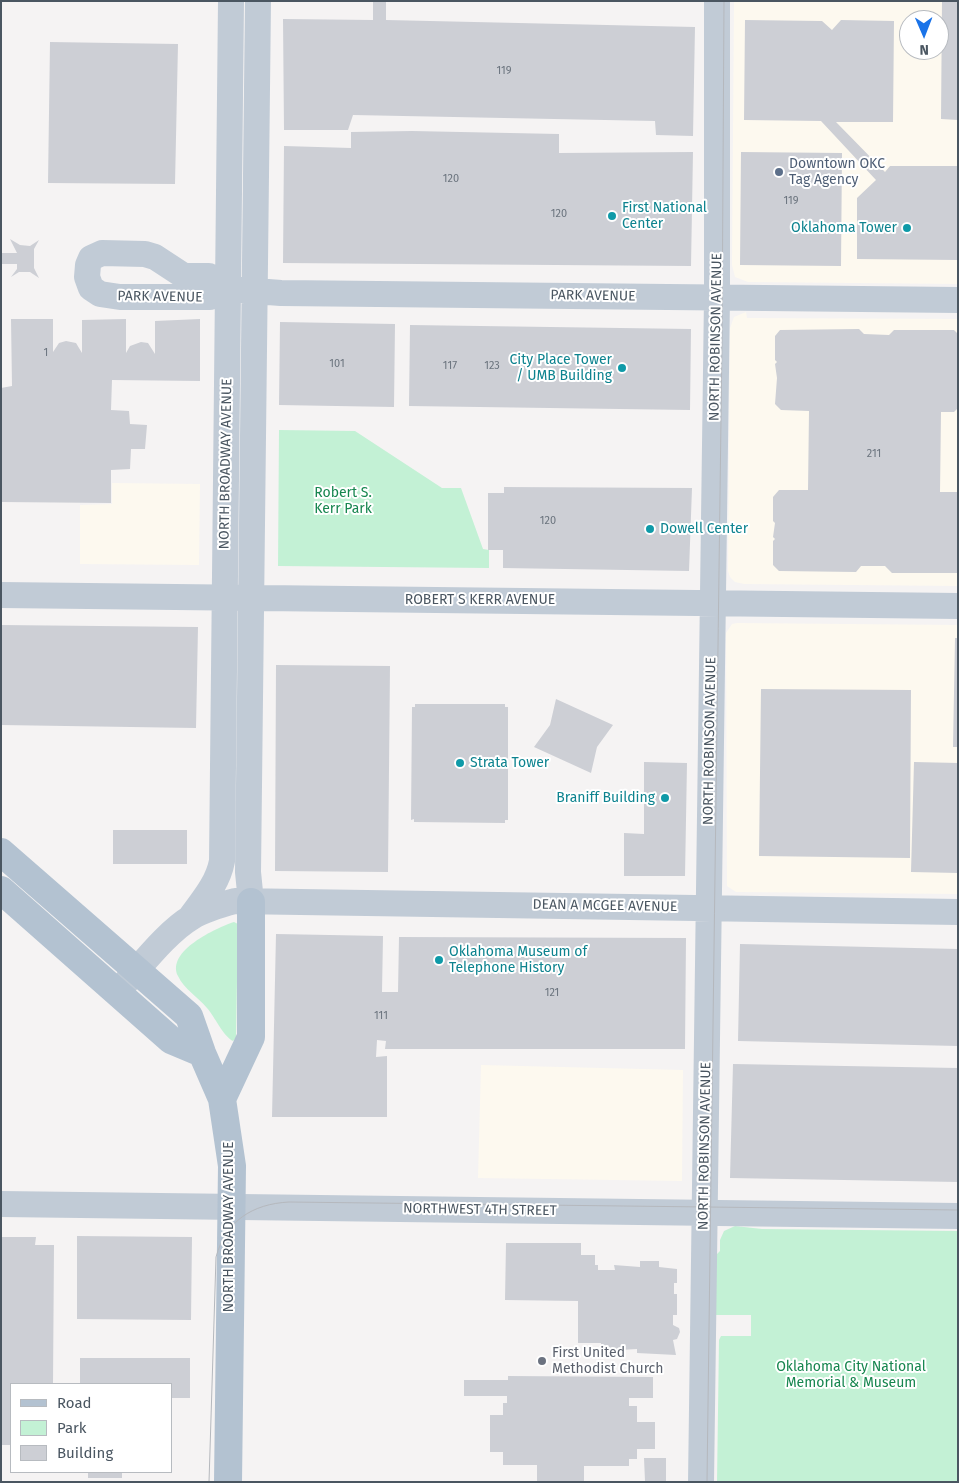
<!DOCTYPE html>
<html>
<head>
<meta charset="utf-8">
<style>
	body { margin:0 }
	#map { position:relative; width:959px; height:1483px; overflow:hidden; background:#f5f3f3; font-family:"Fira Sans",sans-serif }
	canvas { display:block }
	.frame { position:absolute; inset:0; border:2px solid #4a5661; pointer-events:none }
	.legend { position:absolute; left:10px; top:1383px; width:162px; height:90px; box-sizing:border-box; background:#fff; border:1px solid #b7bbc0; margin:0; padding:6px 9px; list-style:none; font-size:15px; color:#4a5661 }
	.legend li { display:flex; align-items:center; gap:10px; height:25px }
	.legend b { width:25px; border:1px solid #b7bbc0 }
	.north { position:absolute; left:899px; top:10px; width:50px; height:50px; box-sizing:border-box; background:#fff; border:1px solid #b7bbc0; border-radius:50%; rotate:179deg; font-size:14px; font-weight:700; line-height:20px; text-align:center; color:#4a5661 }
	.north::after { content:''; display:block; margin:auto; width:18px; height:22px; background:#1a73e8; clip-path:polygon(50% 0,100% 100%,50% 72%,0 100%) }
</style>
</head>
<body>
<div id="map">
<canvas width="959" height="1483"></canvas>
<div class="frame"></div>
<ul class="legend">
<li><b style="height:6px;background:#b3c2d1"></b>Road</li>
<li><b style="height:14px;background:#c3f1d5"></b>Park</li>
<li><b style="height:14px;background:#cdcfd5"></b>Building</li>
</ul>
<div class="north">N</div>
</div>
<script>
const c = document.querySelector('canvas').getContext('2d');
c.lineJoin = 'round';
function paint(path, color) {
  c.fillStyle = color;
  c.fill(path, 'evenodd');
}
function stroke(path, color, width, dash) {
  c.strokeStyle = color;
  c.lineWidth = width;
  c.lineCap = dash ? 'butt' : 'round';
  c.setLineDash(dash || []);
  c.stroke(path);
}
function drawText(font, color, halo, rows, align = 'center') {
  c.font = font + ' "Fira Sans",sans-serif';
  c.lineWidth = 4;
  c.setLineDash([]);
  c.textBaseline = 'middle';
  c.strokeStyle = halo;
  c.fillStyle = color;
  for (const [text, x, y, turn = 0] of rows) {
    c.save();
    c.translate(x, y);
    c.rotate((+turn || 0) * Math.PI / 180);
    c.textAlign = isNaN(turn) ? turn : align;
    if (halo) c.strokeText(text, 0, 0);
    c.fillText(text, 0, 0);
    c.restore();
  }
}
paint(new Path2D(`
	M 734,1 L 958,1 L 958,284 L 748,282 L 735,277 L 732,265 ZM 909,20 L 939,20 L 939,50 L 909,50 Z
	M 746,312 L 747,318 L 958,319 L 958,586 L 744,584 L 735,582 L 730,577 L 728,571 L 730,328 L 734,317 Z
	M 112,483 L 200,484 L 199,565 L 80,564 L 80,505 L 112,504 Z
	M 737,623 L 958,625 L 958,894 L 736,892 L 727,886 L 726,633 L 732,624 Z
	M 481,1065 L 683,1070 L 682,1181 L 478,1178 Z`), '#fdf9ef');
paint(new Path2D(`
	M 279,430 L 355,431 L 442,488 L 461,488 L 483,549 L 489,550 L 489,568 L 278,566 Z
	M 234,922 L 238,924 L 236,1038 L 233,1041 C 223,1036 215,1017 207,1008 C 198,997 184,989 178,976 C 166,951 216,928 234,922 Z
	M 735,1226 L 762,1229 L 958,1231 L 958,1482 L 717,1482 L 719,1340 L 721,1336 L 751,1336 L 751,1315 L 716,1315 L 713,1258 L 720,1251 L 720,1240 L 724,1231 Z`), '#c3f1d5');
paint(new Path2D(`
	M 373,1 L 386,1 L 386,20 L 695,27 L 693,136 L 656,135 L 655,121 L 353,115 L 348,130 L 284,130 L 283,19 L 373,20 Z
	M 942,1 L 958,1 L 958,120 L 941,119 Z
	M 745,20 L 822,21 L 832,30 L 841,20 L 894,21 L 893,122 L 836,122 L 885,172 L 890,166 L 958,166 L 958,260 L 857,259 L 857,198 L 876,180 L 821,121 L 744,120 Z
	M 50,42 L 178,44 L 175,184 L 48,183 Z
	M 412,131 L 559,134 L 559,153 L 693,152 L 691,266 L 283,263 L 284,146 L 351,148 L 351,132 Z
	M 741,152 L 842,153 L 841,266 L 740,265 Z
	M 10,239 L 20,245 L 30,246 L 39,240 L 34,249 L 34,268 L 39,278 L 30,272 L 19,272 L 11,277 L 17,269 L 17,264 L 1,264 L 1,253 L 17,253 Z
	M 11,319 L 53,319 L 53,352 L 59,343 L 66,341 L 76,343 L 82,353 L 82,320 L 126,319 L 126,353 L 130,346 L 141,342 L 148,343 L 155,354 L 155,321 L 200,319 L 200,381 L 112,380 L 111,410 L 129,411 L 130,424 L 147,425 L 145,449 L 131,449 L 130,469 L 111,470 L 111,503 L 1,502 L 1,388 L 12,386 Z
	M 280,322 L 395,324 L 394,407 L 279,405 Z
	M 410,325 L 691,329 L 690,410 L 409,406 Z
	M 859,329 L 864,334 L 889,335 L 894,330 L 954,330 L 958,334 L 958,408 L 954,412 L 941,412 L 940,492 L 958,492 L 958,573 L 892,573 L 885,566 L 861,566 L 856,572 L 779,571 L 773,565 L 773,541 L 775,539 L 773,537 L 775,523 L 773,521 L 773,497 L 779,490 L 808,490 L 809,411 L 781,410 L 775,404 L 777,378 L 775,364 L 777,362 L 775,360 L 775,336 L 780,330 Z
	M 504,487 L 692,488 L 689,571 L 503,568 L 503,550 L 488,550 L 488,493 L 504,493 Z
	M 1,625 L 198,627 L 196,728 L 1,725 Z
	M 955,638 L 958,638 L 958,747 L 953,747 Z
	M 276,665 L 390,666 L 388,872 L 275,871 Z
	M 761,689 L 911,690 L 910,858 L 759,856 Z
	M 556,699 L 613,725 L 597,747 L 591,773 L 534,747 L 550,725 Z
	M 415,704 L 505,704 L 505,707 L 508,707 L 508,820 L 505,820 L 505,823 L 414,822 L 414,819 L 411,820 L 412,707 L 415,707 Z
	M 644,762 L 687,763 L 685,876 L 624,876 L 624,833 L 644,834 Z
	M 914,762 L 958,763 L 958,873 L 911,872 Z
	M 113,830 L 187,830 L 187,864 L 113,864 Z
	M 276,934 L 383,936 L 382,992 L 398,992 L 399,937 L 686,938 L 685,1049 L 385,1049 L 386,1041 L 377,1040 L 376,1057 L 387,1056 L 387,1117 L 272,1117 Z
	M 740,944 L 958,949 L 958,1046 L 738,1041 Z
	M 733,1064 L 958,1068 L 958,1182 L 730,1178 Z
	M 77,1236 L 192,1237 L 191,1320 L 77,1319 Z
	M 1,1237 L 36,1237 L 35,1245 L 54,1245 L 53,1384 L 11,1384 L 11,1445 L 1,1445 Z
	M 506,1243 L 581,1243 L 581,1255 L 595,1255 L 595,1265 L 598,1265 L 598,1270 L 615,1270 L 614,1265 L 640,1267 L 640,1261 L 659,1261 L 659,1267 L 677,1269 L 677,1283 L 674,1283 L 674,1294 L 677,1294 L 677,1315 L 673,1315 L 673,1325 L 679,1328 L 680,1332 L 677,1339 L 673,1340 L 676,1355 L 637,1353 L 637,1349 L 601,1351 L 601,1343 L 578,1343 L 578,1301 L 505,1300 Z
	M 80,1358 L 190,1358 L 190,1398 L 171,1398 L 171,1384 L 80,1384 Z
	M 508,1376 L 653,1377 L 653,1398 L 629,1398 L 629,1406 L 637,1406 L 637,1422 L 655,1422 L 655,1449 L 637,1449 L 637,1459 L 629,1459 L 629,1466 L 584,1466 L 584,1482 L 537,1482 L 537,1465 L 503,1465 L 503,1452 L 490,1452 L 490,1415 L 503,1415 L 503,1403 L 507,1403 L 507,1396 L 464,1396 L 464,1380 L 508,1380 Z
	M 644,1458 L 666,1458 L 666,1481 L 645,1481 Z
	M 88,1472 L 122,1472 L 122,1478 L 88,1478 Z`), '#cdcfd5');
stroke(new Path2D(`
	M 229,289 L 209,276 L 184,276 L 155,257 L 145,254 L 102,253 L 91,258 L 88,265 L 87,277 L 91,288 L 100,294 L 120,297 L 210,297 L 229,289 L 281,293 L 958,300
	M 1,595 L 958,606
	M 251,902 L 248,872 L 258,1
	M 190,918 C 203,900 218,883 222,861 L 231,1
	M 117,992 C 139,969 165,933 192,917 C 205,909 220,905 235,901 L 958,912
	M 1,1204 L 958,1216
	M 701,1482 L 717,297 L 717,1`), '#c1cbd6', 26);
stroke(new Path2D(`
	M 1,852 L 189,1016 L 202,1053 L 222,1099 L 232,1166 L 228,1482
	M 1,890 L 171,1040 L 202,1053
	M 222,1099 L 251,1037 L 251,902`), '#b3c2d1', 28);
stroke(new Path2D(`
	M 209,1482 L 216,1257 C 226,1221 252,1204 289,1202 L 958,1210
	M 707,1482 L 722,344 L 724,1`), '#b5b8bd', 1);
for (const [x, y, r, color] of [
	[779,172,5,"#5c6f8a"],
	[612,216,5,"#0f9aa8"],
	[907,228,5,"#0f9aa8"],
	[622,368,5,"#0f9aa8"],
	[650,529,5,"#0f9aa8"],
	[460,763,5,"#0f9aa8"],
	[665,798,5,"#0f9aa8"],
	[439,960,5,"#0f9aa8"],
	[542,1361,5,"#6b7280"]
]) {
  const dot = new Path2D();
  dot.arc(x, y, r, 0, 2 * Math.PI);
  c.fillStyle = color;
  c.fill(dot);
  stroke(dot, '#fff', 2);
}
drawText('11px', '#6b747e', null, [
	["119",504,71],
	["120",451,179],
	["119",791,201],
	["120",559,214],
	["1",46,353],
	["101",337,364],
	["117",450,366],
	["123",492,366],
	["211",874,454],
	["120",548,521],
	["121",552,993],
	["111",381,1016]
]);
drawText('14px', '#4e5e75', '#fff', [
	["Downtown OKC",789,164],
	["Tag Agency",789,180]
], 'left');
drawText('14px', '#0d838f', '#fff', [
	["First National",622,208],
	["Center",622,224],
	["Oklahoma Tower",897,228,"right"],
	["City Place Tower",612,360,"right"],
	["/ UMB Building",612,376,"right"],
	["Dowell Center",660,529],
	["Strata Tower",470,763],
	["Braniff Building",655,798,"right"],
	["Oklahoma Museum of",449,952],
	["Telephone History",449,968]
], 'left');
drawText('14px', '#4a5661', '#fff', [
	["PARK AVENUE",593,296,1],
	["PARK AVENUE",160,297,1],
	["NORTH ROBINSON AVENUE",716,337,-89],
	["NORTH BROADWAY AVENUE",226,464,-89],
	["ROBERT S KERR AVENUE",480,600],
	["NORTH ROBINSON AVENUE",710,741,-89],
	["DEAN A MCGEE AVENUE",605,906,1],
	["NORTH ROBINSON AVENUE",705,1146,-89],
	["NORTHWEST 4TH STREET",480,1210,1],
	["NORTH BROADWAY AVENUE",229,1227,-90]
]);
drawText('14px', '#17864f', '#fff', [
	["Robert S.",343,493],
	["Kerr Park",343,509],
	["Oklahoma City National",851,1367],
	["Memorial & Museum",851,1383]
]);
drawText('14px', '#5b616d', '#fff', [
	["First United",552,1353],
	["Methodist Church",552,1369]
], 'left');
</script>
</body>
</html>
